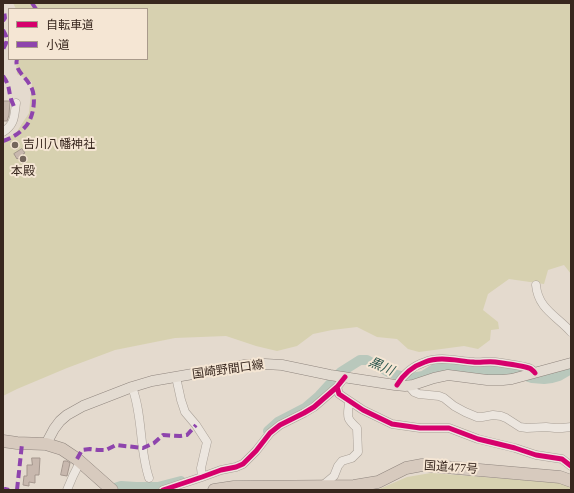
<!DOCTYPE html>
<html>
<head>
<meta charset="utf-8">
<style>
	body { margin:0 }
	#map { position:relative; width:574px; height:493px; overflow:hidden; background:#e4dace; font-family:"Times New Roman","Noto Sans JP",serif }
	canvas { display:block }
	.frame { position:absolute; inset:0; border:4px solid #38271e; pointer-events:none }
	.legend { position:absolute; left:8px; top:8px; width:140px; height:52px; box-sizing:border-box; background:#f5e6d4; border:1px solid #a99a8b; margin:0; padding:5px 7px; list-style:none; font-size:12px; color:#38271e }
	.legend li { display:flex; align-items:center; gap:8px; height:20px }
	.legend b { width:20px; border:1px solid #a99a8b }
</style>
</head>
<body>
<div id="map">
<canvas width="574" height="493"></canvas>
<div class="frame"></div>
<ul class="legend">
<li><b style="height:5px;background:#d6006c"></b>自転車道</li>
<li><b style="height:5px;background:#8e44ad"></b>小道</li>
</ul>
</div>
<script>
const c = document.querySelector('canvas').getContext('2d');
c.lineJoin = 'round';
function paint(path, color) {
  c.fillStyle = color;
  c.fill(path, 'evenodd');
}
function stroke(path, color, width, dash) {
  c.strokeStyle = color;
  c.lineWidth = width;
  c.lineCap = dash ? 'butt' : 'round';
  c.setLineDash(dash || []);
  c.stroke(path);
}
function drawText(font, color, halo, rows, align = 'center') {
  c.font = font + ' "Times New Roman","Noto Sans JP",serif';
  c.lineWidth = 4;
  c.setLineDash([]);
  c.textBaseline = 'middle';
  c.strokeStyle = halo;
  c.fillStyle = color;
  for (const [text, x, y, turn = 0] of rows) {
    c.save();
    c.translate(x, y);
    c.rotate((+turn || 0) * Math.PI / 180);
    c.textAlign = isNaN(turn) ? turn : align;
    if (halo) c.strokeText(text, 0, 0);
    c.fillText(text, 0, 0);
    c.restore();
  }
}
paint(new Path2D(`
	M 13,3 L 571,3 L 571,274 L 564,265 L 548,270 L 544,284 L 509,279 L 488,294 L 483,310 L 498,322 L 499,329 L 491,330 L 490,340 L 478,349 L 464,346 L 419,352 L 408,349 L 397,339 L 377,337 L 357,327 L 332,330 L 313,334 L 297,346 L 277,351 L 256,346 L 226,336 L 175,338 L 115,350 L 67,368 L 17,389 L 3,396 L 3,140 L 16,133 L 29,113 L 32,82 L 17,74 L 16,59 L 147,59 L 147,9 L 16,9 Z
	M 431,473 L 562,483 L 571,486 L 571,490 L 377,490 L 407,477 Z`), '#d7d1b0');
stroke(new Path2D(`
	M 268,431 L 278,422 L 305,408 L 319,396 L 341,372 L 360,360 L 367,360 L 390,373 L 401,376 L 412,378 L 423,376 L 439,366 L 448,367 L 465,370 L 498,370 L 514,372 L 532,378 L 544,379 L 552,378 L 559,376 L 571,369
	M 109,490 L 121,486 L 136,487 L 158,487 L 181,481`), '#b9c8bc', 10);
const building = new Path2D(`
	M 4,101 L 10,101 L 9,115 L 7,121 L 3,121 Z
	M 22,149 L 25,153 L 23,154 L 27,160 L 23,164 L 18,158 L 17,159 L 14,154 Z
	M 32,458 L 40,458 L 39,475 L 35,475 L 35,483 L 29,482 L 29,486 L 23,485 L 24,476 L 27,476 L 27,465 L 32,465 Z
	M 64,461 L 67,461 L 70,463 L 67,476 L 61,475 Z`);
paint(building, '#c8b8ae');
stroke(building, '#a4968d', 1);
const minor = new Path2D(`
	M 3,132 C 15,124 14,117 16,103
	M 536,285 C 538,309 557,316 571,332
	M 176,377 L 181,400 L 185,412 L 196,425 L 207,442 L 201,468 L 202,477
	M 345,377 L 337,387 L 339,394 L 363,410 L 392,424 L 420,428 L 449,428 L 478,439 L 515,448 L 536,455 L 562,459 L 571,466
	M 397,385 C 403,375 413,366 425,362 C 440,356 457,361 473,362 C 480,363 487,361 495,362 C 501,363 526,366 531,369 C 532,370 534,371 535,373
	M 408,385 L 414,392 L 419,394 L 439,396 L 444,398 L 454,406 L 465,412 L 477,417 L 482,417 L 493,415 L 501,416 L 506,418 L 520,427 L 527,428 L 546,427 L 555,428 L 562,428 L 571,427
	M 132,387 C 143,416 139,448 149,478
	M 322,486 L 334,476 L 338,466 L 342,461 L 352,458 L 358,452 L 357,428 C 345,417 348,417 349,401
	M 67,490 L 73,476 L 80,462
	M 163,490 L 202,477 L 221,470 L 236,467 L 243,464 L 256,451 L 270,433 L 280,425 L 304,413 L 314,407 L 337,387`);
const major = new Path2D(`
	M 46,444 L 54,429 L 60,421 L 67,415 L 83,406 L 132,387 L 152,381 L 245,365 L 265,364 L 282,365 L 330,375 L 395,385 L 405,386 L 413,385 L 434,378 L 448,375 L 487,380 L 503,380 L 512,379 L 571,363`);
const highway = new Path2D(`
	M 3,441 L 17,443 L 46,444 L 62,449 L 77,459 L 112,490
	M 214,490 L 234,487 L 354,486 L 378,482 L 406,468 L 422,465 L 560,477 L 571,481`);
stroke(minor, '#a9a097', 9);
stroke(major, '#8f857e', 11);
stroke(highway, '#8f857e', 13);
stroke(new Path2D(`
	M 7,137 L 17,150`), '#c5bdb5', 1, [3, 2]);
stroke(minor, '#ece6df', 8);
stroke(major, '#e3dbd1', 10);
stroke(highway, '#d7cabe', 12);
stroke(new Path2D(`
	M 32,3 L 36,9
	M 3,21 L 5,18 L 4,11
	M 3,30 C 8,38 8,41 3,49
	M 3,76 C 10,86 8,88 11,99 C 12,102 14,106 15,109
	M 3,141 C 12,138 20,133 26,126 C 34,117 37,95 30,85 C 25,76 14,70 17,59
	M 77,459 L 82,450 L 90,449 L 98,450 L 106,450 L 116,445 L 143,448 L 154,443 L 163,435 L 180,436 L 187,435 L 196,425
	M 3,490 L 5,489 L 9,490
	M 17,490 L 22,444`), '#8e44ad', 4, [8, 4]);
stroke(new Path2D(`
	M 345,377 L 337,387 L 339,394 L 363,410 L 392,424 L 420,428 L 449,428 L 478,439 L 515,448 L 536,455 L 562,459 L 571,466
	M 397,385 C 403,375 413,366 425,362 C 440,356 457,361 473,362 C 480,363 487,361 495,362 C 501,363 526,366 531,369 C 532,370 534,371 535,373
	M 163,490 L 202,477 L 221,470 L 236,467 L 243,464 L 256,451 L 270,433 L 280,425 L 304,413 L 314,407 L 337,387`), '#d6006c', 5);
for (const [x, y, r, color] of [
	[15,145,4,"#74665c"],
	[23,159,4,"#74665c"]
]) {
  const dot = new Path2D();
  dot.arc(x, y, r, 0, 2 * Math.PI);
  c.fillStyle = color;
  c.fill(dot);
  stroke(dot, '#f5e6d4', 1.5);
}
drawText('12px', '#38271e', '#f5e6d4', [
	["吉川八幡神社",23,145],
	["本殿",23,172,"center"]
], 'left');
drawText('12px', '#38271e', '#f5e6d4', [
	["国崎野間口線",228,370,-8],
	["国道477号",451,468,4]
]);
drawText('italic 13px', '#2e584f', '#f5e6d4', [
	["黒川",381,367,23]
]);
</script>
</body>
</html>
